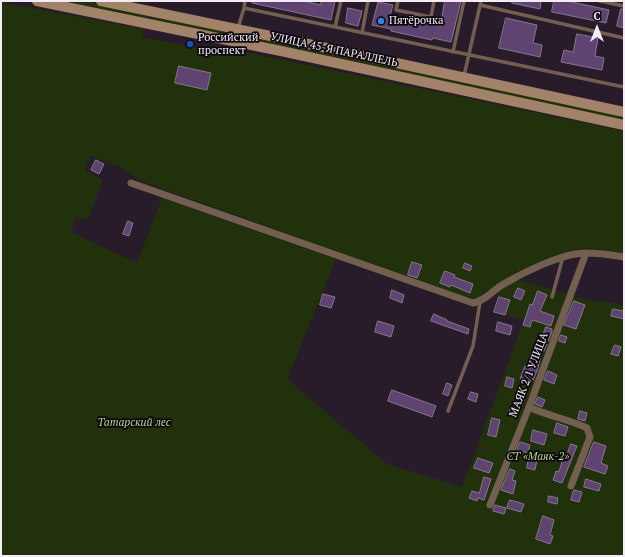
<!DOCTYPE html>
<html>
<head>
<meta charset="utf-8">
<style>
	body { margin:0 }
	#map { position:relative; width:625px; height:557px; overflow:hidden; background:#281c2b; font-family:"PT Serif",serif }
	canvas { display:block }
	.frame { position:absolute; inset:0; border:2px solid #f3ebf5; pointer-events:none }
	.north { position:absolute; left:577px; top:8px; width:40px; height:40px; -webkit-text-stroke:3px #0d080f; paint-order:stroke; rotate:0deg; font-size:11px; font-weight:700; line-height:16px; text-align:center; color:#f3ebf5 }
	.north::after { content:''; display:block; margin:auto; width:14px; height:18px; background:#f3ebf5; clip-path:polygon(50% 0,100% 100%,50% 72%,0 100%) }
</style>
</head>
<body>
<div id="map">
<canvas width="625" height="557"></canvas>
<div class="frame"></div>
<div class="north">С</div>
</div>
<script>
const c = document.querySelector('canvas').getContext('2d');
c.lineJoin = 'round';
function paint(path, color) {
  c.fillStyle = color;
  c.fill(path, 'evenodd');
}
function stroke(path, color, width, dash) {
  c.strokeStyle = color;
  c.lineWidth = width;
  c.lineCap = dash ? 'butt' : 'round';
  c.setLineDash(dash || []);
  c.stroke(path);
}
function drawText(font, color, halo, rows, align = 'center') {
  c.font = font + ' "PT Serif",serif';
  c.lineWidth = 3.5;
  c.setLineDash([]);
  c.textBaseline = 'middle';
  c.strokeStyle = halo;
  c.fillStyle = color;
  for (const [text, x, y, turn = 0] of rows) {
    c.save();
    c.translate(x, y);
    c.rotate((+turn || 0) * Math.PI / 180);
    c.textAlign = isNaN(turn) ? turn : align;
    if (halo) c.strokeText(text, 0, 0);
    c.fillText(text, 0, 0);
    c.restore();
  }
}
paint(new Path2D(`
	M 57,1 L 87,1 L 149,14 L 147,20 Z
	M 1,2 L 143,29 L 142,37 L 198,48 L 201,46 L 230,49 L 624,131 L 624,253 C 609,251 593,247 578,249 C 558,253 535,264 517,272 L 520,280 L 573,296 L 599,302 L 602,300 L 624,306 L 624,556 L 1,556 ZM 91,156 L 123,168 L 138,180 L 449,292 L 472,298 L 479,298 L 488,289 L 499,296 L 494,312 L 524,320 L 462,487 L 387,464 L 287,379 L 336,259 L 162,198 L 137,263 L 71,232 L 76,218 L 88,219 L 103,180 L 85,170 Z
	M 153,15 L 624,116 L 624,121 L 151,21 Z`), '#21310c');
const building = new Path2D(`
	M 253,1 L 303,1 L 321,5 L 321,1 L 335,1 L 331,20 L 252,3 Z
	M 445,1 L 461,1 L 451,42 L 433,38 L 432,40 L 391,31 L 391,29 L 372,25 L 378,2 L 393,5 L 390,16 L 440,26 Z
	M 512,1 L 541,1 L 540,9 L 512,3 Z
	M 554,1 L 567,1 L 609,10 L 606,23 L 552,12 Z
	M 348,8 L 362,11 L 358,26 L 346,23 Z
	M 621,9 L 624,9 L 624,28 L 617,26 Z
	M 506,18 L 537,25 L 533,43 L 542,45 L 540,57 L 499,48 Z
	M 577,34 L 598,38 L 595,56 L 604,58 L 602,70 L 561,62 L 564,50 L 573,52 Z
	M 179,66 L 211,73 L 207,90 L 175,83 Z
	M 96,160 L 104,164 L 99,174 L 91,170 Z
	M 128,221 L 133,223 L 129,236 L 123,234 Z
	M 412,262 L 422,265 L 417,278 L 408,275 Z
	M 465,263 L 472,266 L 470,271 L 463,268 Z
	M 445,271 L 455,275 L 454,277 L 473,284 L 470,293 L 451,285 L 450,287 L 440,283 Z
	M 518,288 L 525,291 L 521,300 L 514,297 Z
	M 392,290 L 404,295 L 402,303 L 390,298 Z
	M 538,291 L 547,295 L 540,311 L 554,316 L 551,326 L 532,320 L 530,327 L 523,325 L 530,304 L 532,305 Z
	M 323,294 L 335,297 L 331,308 L 320,305 Z
	M 499,297 L 510,300 L 505,315 L 494,312 Z
	M 574,301 L 585,305 L 576,329 L 564,325 Z
	M 613,309 L 624,311 L 624,319 L 611,316 Z
	M 434,314 L 447,320 L 447,321 L 469,329 L 468,334 L 431,321 Z
	M 378,321 L 394,326 L 391,337 L 375,332 Z
	M 498,322 L 512,326 L 510,335 L 496,331 Z
	M 546,327 L 552,329 L 552,332 L 544,351 L 542,351 L 538,368 L 532,383 L 520,379 L 525,366 L 527,367 L 531,353 L 533,354 L 538,341 L 540,342 Z
	M 561,335 L 567,337 L 565,343 L 559,341 Z
	M 615,345 L 621,347 L 618,356 L 611,354 Z
	M 548,371 L 557,375 L 554,384 L 544,380 Z
	M 507,377 L 514,379 L 512,388 L 505,386 Z
	M 447,383 L 452,385 L 448,396 L 443,394 Z
	M 392,390 L 436,406 L 432,417 L 388,401 Z
	M 471,392 L 478,394 L 476,402 L 468,399 Z
	M 519,394 L 525,397 L 522,405 L 520,404 L 516,418 L 508,415 L 510,409 L 513,410 Z
	M 538,397 L 545,400 L 542,407 L 535,404 Z
	M 580,411 L 587,413 L 585,421 L 578,419 Z
	M 492,418 L 500,420 L 496,437 L 488,435 Z
	M 557,423 L 568,427 L 565,436 L 554,433 Z
	M 533,430 L 547,434 L 544,445 L 531,441 Z
	M 520,442 L 530,445 L 528,453 L 517,450 Z
	M 594,442 L 606,446 L 601,463 L 608,466 L 605,474 L 584,467 Z
	M 571,444 L 577,446 L 562,483 L 553,480 L 556,471 L 559,472 L 563,458 L 565,459 Z
	M 478,458 L 493,463 L 489,473 L 474,468 Z
	M 529,458 L 537,460 L 535,470 L 527,468 Z
	M 510,469 L 515,471 L 512,480 L 516,481 L 513,494 L 501,490 Z
	M 484,477 L 491,479 L 484,500 L 478,498 L 477,501 L 469,498 L 472,491 L 479,493 Z
	M 586,479 L 601,484 L 599,491 L 584,487 Z
	M 574,490 L 582,492 L 579,502 L 571,500 Z
	M 549,496 L 558,498 L 557,504 L 548,502 Z
	M 510,500 L 524,504 L 521,512 L 507,508 Z
	M 495,505 L 506,508 L 504,514 L 493,511 Z
	M 543,516 L 554,520 L 550,535 L 553,536 L 550,544 L 536,539 Z`);
paint(building, '#5f4471');
stroke(building, '#83788c', 1);
stroke(new Path2D(`
	M 398,1 L 396,10 L 431,17 L 434,1
	M 600,1 L 624,6
	M 480,5 L 624,38
	M 244,8 L 245,1
	M 335,27 L 341,1
	M 238,28 L 244,8 L 624,87
	M 362,33 L 368,1
	M 453,52 L 464,1
	M 464,76 L 481,1
	M 552,297 L 563,257
	M 448,411 L 473,346 L 480,302`), '#735f50', 3.5);
stroke(new Path2D(`
	M 131,183 L 473,303 C 485,301 492,291 502,285 C 522,273 564,252 587,253 C 600,253 612,255 624,257
	M 529,407 C 548,416 568,419 587,428 L 590,437 L 571,486
	M 490,505 L 529,407 L 586,253`), '#735f50', 7);
stroke(new Path2D(`
	M 37,1 L 281,51 L 624,125
	M 101,1 L 285,39 L 624,112`), '#a3826a', 10);
for (const [x, y, r, color] of [
	[381,21,4,"#3f7fe0"],
	[190,44,4,"#1a4fb4"]
]) {
  const dot = new Path2D();
  dot.arc(x, y, r, 0, 2 * Math.PI);
  c.fillStyle = color;
  c.fill(dot);
  stroke(dot, '#0d080f', 1.5);
}
drawText('11px', '#f3ebf5', '#0d080f', [
	["Пятёрочка",389,21],
	["Российский",198,38],
	["проспект",198,51]
], 'left');
drawText('11px', '#f3ebf5', '#0d080f', [
	["УЛИЦА 45-Я ПАРАЛЛЕЛЬ",334,50,12],
	["МАЯК 2/1 УЛИЦА",529,375,-69]
]);
drawText('italic 11px', '#b4d78b', '#0d080f', [
	["Татарский лес",134,423],
	["СТ «Маяк-2»",538,457]
]);
</script>
</body>
</html>
